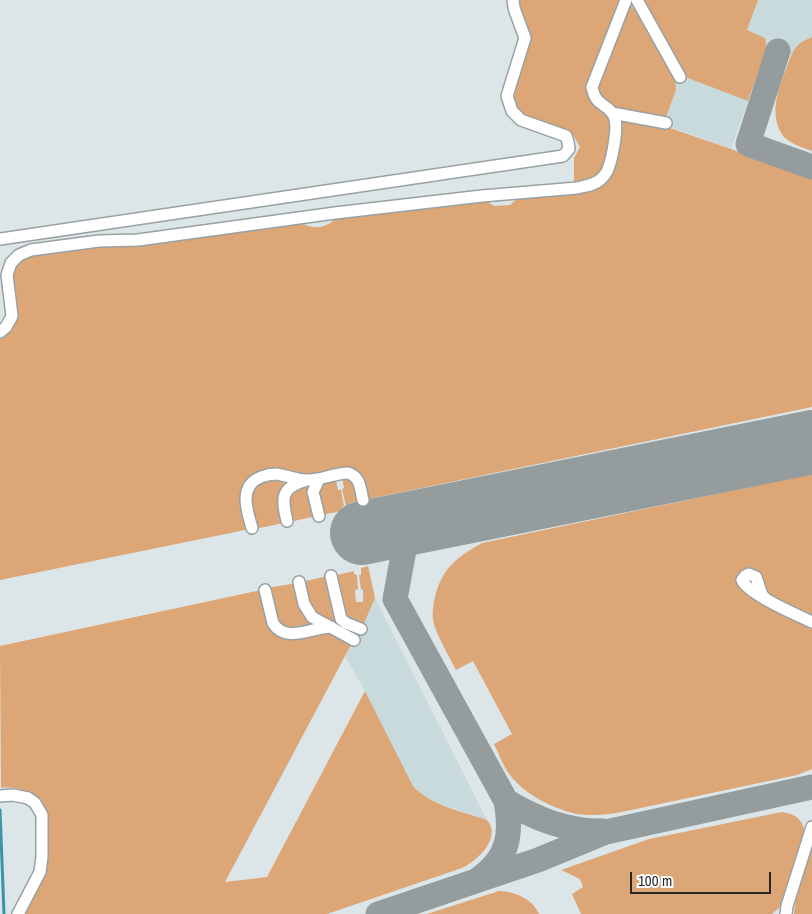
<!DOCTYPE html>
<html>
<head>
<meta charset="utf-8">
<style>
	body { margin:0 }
	#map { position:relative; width:812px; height:914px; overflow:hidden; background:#dce5e7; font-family:"Archivo Narrow",sans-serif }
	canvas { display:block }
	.scale { position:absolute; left:630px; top:872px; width:141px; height:22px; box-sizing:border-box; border:2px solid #252929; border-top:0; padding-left:6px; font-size:15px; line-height:18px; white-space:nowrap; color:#252929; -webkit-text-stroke:4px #fff; paint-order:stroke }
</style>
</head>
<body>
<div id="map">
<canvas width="812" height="914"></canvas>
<div class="scale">100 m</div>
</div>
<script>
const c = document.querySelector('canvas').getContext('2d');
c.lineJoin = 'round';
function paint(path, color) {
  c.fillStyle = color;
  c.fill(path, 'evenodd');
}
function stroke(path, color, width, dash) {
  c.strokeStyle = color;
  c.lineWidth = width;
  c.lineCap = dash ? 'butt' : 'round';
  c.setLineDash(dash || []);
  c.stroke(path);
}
paint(new Path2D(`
	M 758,0 L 812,0 L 812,37 L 799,44 L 791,55 L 767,48 L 765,38 L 747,30 Z
	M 675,77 L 685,77 L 748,101 L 731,149 L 667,126 L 665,120 L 676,90 Z
	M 375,598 L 487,820 L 431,801 L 417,792 L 413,786 L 365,691 L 345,656 L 362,628 Z`), '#c9dadd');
paint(new Path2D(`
	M 515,0 L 621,0 L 587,92 L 590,101 L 608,116 L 613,127 L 605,166 L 596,179 L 574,186 L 574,158 L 580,147 L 572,133 L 520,113 L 509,97 L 527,44 Z
	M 642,0 L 758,0 L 747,30 L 765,38 L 767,48 L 748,101 L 685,77 Z
	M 626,4 L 632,6 L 675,77 L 676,90 L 665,120 C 639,115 602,117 596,85 Z
	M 812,37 L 812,151 C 803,148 791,144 784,137 C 768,116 778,90 786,69 C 789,61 792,51 798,45 C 802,41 808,39 812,37 Z
	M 621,121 L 667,127 L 812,177 L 812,407 L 364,500 L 358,476 L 312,478 L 293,475 L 246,484 L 250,529 L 0,580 L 0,339 L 4,337 L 15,314 L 8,280 L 18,260 L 29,254 L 100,245 L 154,244 L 298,222 C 313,229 324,230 336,218 L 485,200 L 494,206 L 510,205 L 518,198 L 605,182 L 613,173 Z
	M 812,474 L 812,620 L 767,597 L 758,574 L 740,581 L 812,624 L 812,769 L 797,775 L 617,813 C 603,815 591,816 577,814 C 554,809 525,795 510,775 C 503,766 499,754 494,744 L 512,734 L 473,661 L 456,670 C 449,656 436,635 433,620 C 432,611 434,601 436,593 C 444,566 459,556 482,543 Z
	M 350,476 L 361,501 L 349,503 L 349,505 L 346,506 L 342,489 L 344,488 L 342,478 L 336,480 L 338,490 L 341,490 L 344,506 L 342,506 L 343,511 L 320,515 L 315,492 L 321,480 Z
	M 266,479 L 282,480 L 284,483 L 284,523 L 254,529 L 248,505 L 253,486 Z
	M 312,482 L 317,516 L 289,522 L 287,492 Z
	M 368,566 L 375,598 L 362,628 L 342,619 L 333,576 L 354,571 L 354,574 L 357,575 L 358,589 L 355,590 L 356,602 L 363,602 L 363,590 L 361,589 L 359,575 L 361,575 L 361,568 Z
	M 328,576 L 340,621 L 360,629 L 355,639 L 312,614 L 301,582 Z
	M 297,583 L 310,622 C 302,635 290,629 278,626 L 267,588 Z
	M 261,590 L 274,630 L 320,630 L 353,641 L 225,882 L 267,877 L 365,691 L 413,786 C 429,805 464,812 487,820 C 502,838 478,860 462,868 L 327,914 L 22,914 L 39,882 L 39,802 C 24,791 20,786 1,788 L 0,646 Z
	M 782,812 C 796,814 804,820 805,835 L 780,907 L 772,914 L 581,914 L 572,894 L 583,887 L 580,879 L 561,870 L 649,839 Z
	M 812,848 L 812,914 L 794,914 L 796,897 Z
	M 499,891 C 515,892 532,898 539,914 L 427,914 Z`), '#dca676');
stroke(new Path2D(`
	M 0,810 L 4,914`), '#3896a6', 3);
stroke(new Path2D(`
	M 778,51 L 748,144 L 812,167
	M 409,523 L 395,599 L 506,801 C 512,833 509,858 480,878
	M 506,801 C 536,819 566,831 602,831
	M 378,914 L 538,860 L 606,832 L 812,787`), '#949c9d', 25);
stroke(new Path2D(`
	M 362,533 L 812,442`), '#949c9d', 64);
const minor = new Path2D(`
	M 637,0 L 680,77
	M 612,113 L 666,123
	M 0,239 L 563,156 L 569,149 L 568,142 L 566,136 L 521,120 L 512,111 L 507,96 L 525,38 L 514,8 L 513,0
	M 0,332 L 6,327 L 12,316 L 7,275 L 11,263 L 19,255 L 31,250 L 99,241 L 138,240 L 335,213 L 482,196 L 577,188 C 585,186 595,185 601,179 C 604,176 607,173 608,169 C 612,159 619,126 614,116 C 607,102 596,108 592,87 L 626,0
	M 319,516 L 313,492 L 319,479
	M 287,521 C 282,500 280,488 304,481
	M 252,528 C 247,511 238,486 261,477 C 266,475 270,474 276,474 C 286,475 296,480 306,480 C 320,481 334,473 348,473 C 361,477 360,489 363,500
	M 331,576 L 341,619 L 346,623 L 361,629
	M 299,582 L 304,604 L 312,617 L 354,640
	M 265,590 L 273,623 C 285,644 313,627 331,627
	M 765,598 L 762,595 L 756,577 L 749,574 L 745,576 L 742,580 C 748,594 797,615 812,622
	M 0,796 L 13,795 L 28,798 L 35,803 L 42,815 L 42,857 L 40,872 L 18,914
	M 786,914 L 787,906 L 812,827`);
stroke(minor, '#99a1a3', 14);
stroke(minor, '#fff', 11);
</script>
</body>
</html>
